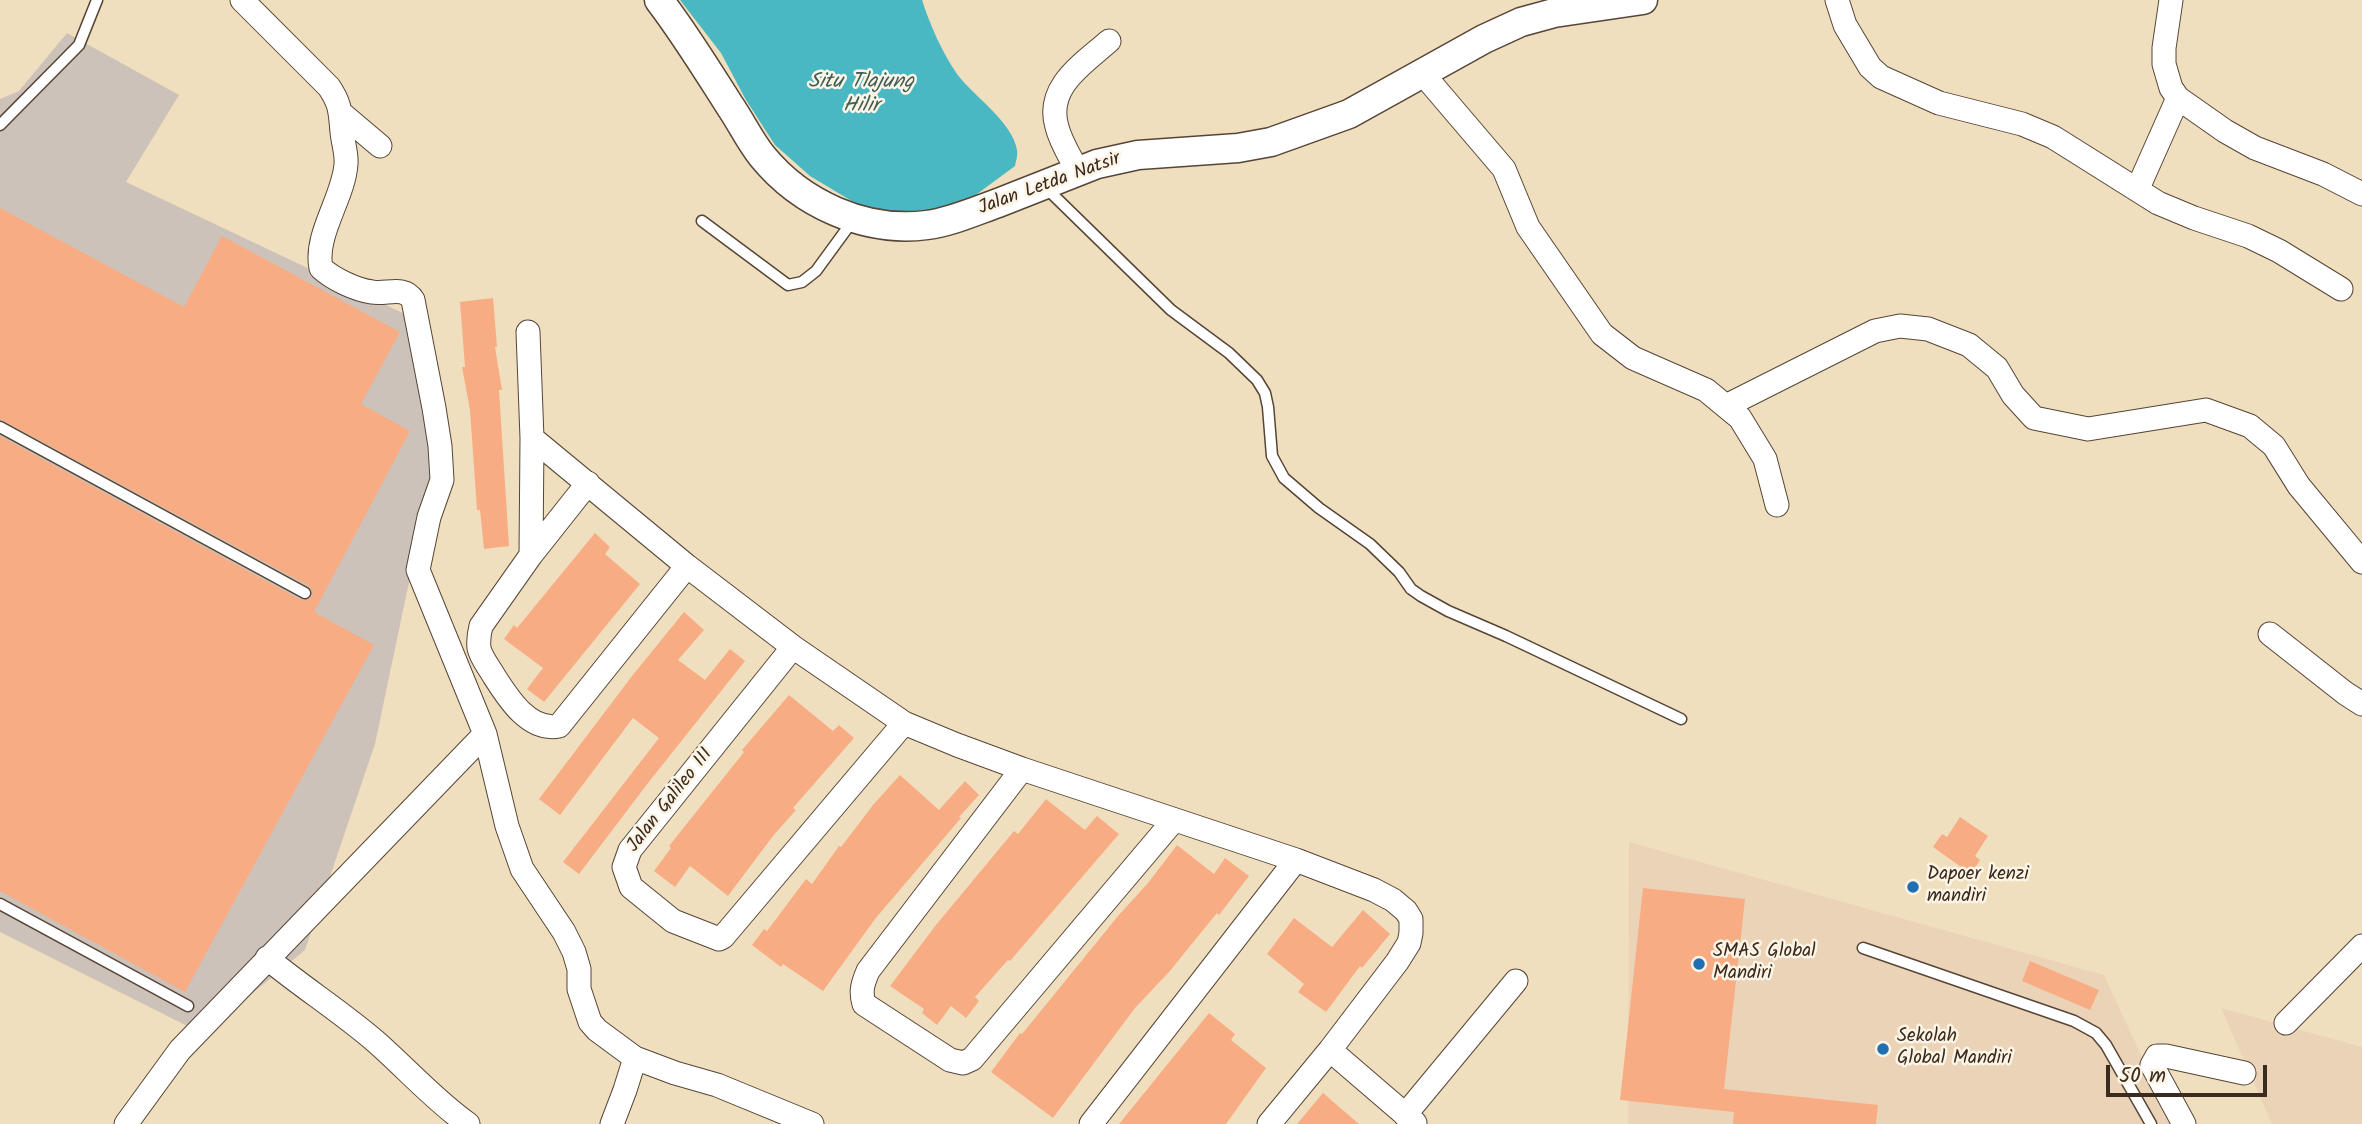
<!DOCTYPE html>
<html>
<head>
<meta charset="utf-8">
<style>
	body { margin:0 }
	#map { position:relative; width:2362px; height:1124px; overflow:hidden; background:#f0dfbe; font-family:Kalam,sans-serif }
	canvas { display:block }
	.scale { position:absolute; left:2106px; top:1065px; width:161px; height:32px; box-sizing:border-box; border:4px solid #3b2a1e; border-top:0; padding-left:9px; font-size:21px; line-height:24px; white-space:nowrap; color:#3b2a1e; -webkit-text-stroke:5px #fcf5e5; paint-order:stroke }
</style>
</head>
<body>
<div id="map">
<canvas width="2362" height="1124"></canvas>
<div class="scale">50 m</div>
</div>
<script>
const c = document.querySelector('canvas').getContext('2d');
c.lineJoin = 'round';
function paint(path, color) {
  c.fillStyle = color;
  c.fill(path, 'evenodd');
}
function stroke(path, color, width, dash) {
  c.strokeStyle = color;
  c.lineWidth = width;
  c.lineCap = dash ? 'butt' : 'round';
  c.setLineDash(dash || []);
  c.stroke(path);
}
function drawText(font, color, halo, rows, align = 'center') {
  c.font = font + ' Kalam,sans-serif';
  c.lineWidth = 5;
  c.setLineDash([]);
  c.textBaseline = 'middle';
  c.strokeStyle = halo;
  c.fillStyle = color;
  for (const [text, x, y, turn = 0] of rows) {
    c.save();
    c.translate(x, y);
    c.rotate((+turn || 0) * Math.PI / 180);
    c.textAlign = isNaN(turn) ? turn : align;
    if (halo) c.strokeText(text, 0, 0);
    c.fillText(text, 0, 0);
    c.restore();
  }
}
paint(new Path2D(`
	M 1629,842 L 2104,975 L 2173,1124 L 1628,1124 Z
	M 2221,1008 L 2362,1047 L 2362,1124 L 2272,1124 Z`), '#ebd3b8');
paint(new Path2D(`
	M 67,33 L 179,95 L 126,182 L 409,316 L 440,447 L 421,525 L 375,744 L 305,950 L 203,1034 L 0,932 L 0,99 L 19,91 Z`), '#cdc2b9');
paint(new Path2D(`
	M 680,0 L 922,0 C 930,25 942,52 957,74 C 974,97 1012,121 1017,150 C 1018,155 1016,161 1015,166 L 973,197 L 939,209 L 912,214 L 883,214 L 855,203 L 810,176 L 775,145 L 746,100 L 721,53 Z`), '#4ab8c3');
paint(new Path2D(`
	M 0,208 L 184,307 L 222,236 L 400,332 L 361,404 L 410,431 L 314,612 L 374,645 L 185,992 L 0,891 L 0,436 L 301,600 L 310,599 L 313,592 L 309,586 L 0,419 Z
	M 493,298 L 497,347 L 495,347 L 502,390 L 499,390 L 509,546 L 484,549 L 480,510 L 477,510 L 470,410 L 462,367 L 465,367 L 460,302 Z
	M 595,533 L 610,547 L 605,554 L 640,584 L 544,702 L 527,689 L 543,668 L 504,639 L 514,625 L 517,628 Z
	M 684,612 L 704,630 L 678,660 L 705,680 L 730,649 L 745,661 L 648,783 L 579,874 L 563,862 L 659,738 L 633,718 L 560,815 L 539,799 L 632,676 Z
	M 789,695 L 833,731 L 839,725 L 854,738 L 793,808 L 796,810 L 773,836 L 728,896 L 690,866 L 675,887 L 654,871 L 671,848 L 669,846 L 744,752 L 742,750 Z
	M 900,775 L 939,810 L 965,781 L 979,795 L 959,817 L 961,818 L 875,919 L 823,991 L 783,964 L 781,967 L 752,945 L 764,929 L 767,931 L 806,879 L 812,884 L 839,846 L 841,847 L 873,805 Z
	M 1046,799 L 1085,830 L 1097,816 L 1119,834 L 1010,961 L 1008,960 L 975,997 L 979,1001 L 966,1018 L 951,1006 L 937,1025 L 922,1013 L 924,1009 L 890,986 L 936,925 L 1014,831 L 1018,834 Z
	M 1960,817 L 1988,836 L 1975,856 L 1980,860 L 1971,874 L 1933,847 L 1942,834 L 1947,837 Z
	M 1177,845 L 1214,874 L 1225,858 L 1249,876 L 1219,915 L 1217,913 L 1169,972 L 1135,1008 L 1053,1118 L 991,1072 L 1020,1033 L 1022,1034 L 1118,916 L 1148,883 Z
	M 1643,888 L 1745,899 L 1724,1089 L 1878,1105 L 1876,1124 L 1733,1124 L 1734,1112 L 1620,1100 Z
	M 1363,910 L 1390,934 L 1362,968 L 1360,966 L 1326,1012 L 1298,992 L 1304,984 L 1267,954 L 1294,918 L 1332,947 Z
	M 2030,961 L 2099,990 L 2090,1010 L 2022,981 Z
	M 1209,1013 L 1235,1034 L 1231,1040 L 1266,1068 L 1226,1124 L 1119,1124 Z
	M 1323,1093 L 1359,1124 L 1297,1124 Z`), '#f8ac84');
const service = new Path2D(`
	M 0,125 L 79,45 L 97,0
	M 1044,186 L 1171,310 L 1229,353 L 1257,380 L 1265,393 L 1268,407 L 1272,456 L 1284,478 L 1319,508 L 1370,544 L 1399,572 L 1411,589 L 1421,596 L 1448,611 L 1506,636 L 1681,719
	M 702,221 L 788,285 L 802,282 L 816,271 L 854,219
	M 0,427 L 305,593
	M 0,904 L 188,1006
	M 1863,948 L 2074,1021 L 2096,1033 L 2106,1045 L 2151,1124`);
const minor = new Path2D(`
	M 242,0 L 329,87 C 341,105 340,112 342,132 C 343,143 347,154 346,164 C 344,197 314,235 321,268 C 333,279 356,290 372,292 C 386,295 404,285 413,300 L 434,408 L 440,446 L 442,480 L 429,517 L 418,570 L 485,734 L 507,826 L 522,869 L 564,932 L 574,952 L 579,969 L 579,989 L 590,1022 L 597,1030 L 635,1058 L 675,1073 L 717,1085 L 812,1124
	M 1837,0 L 1845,25 L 1870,67 L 1881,77 L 1939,103 L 2022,124 L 2053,137 L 2158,203 L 2194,218 L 2248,236 L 2279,251 L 2341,289
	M 2171,0 L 2164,48 L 2164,64 L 2171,88 L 2178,98 L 2225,131 L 2255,148 L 2323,174 L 2362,194
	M 1423,74 L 1504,169 L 1528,227 L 1602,334 L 1633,358 L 1706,390 L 1740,418 L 1765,459 L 1777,505
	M 341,113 L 380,146
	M 1078,172 C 1071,158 1061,143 1057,127 C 1045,87 1083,64 1109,41
	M 2138,188 L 2178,98
	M 528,332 L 532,438 L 531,555
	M 1726,406 L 1875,331 L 1900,326 L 1928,329 L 1969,345 L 1997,368 L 2013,395 L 2034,418 L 2088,429 L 2206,410 L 2250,426 L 2274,446 L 2299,486 L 2362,562
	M 532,438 L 687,566 L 793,647 L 904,723 L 957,745 L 1022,769 L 1296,860 L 1374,890 L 1393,900 L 1406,911 L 1411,919 L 1411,933 L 1409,943 L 1397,962 L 1330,1050 L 1269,1124
	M 588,483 L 531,555 L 481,626 C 479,634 478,640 479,648 C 481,658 489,667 494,676 C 508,698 529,732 559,726 L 687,566
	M 2270,634 L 2345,693 L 2362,704
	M 793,647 L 630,850 L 624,867 L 631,887 L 673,921 L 719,939 L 723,937 L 904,723
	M 1022,769 L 868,971 C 863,983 860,991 864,1004 L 950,1060 L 963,1063 L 972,1059 L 1174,820
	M 267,958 C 302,987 340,1011 375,1041 C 406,1068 434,1100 468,1124
	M 2286,1023 L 2362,946
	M 1330,1050 L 1415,1123
	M 1405,1115 L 1516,981
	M 126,1124 L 180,1050 L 485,734
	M 612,1124 L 625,1090 L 635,1058
	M 1091,1124 L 1296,860
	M 2184,1124 L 2152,1065 L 2157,1056 L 2166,1056 L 2244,1073`);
const tertiary = new Path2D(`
	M 659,0 C 685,34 707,70 730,106 C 741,122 750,141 762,156 C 801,204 865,233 927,225 C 951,222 975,211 998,203 C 1031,190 1064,177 1097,164 L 1138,155 L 1238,148 L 1271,142 L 1349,114 L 1484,39 L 1521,22 L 1554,13 L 1643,0`);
stroke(service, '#564536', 13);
stroke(minor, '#564536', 25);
stroke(tertiary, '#564536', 31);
stroke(service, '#fff', 10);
stroke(minor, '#fff', 23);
stroke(tertiary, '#fff', 28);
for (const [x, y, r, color] of [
	[1913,887,7,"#1f6fb2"],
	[1699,964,7,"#1f6fb2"],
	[1883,1049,7,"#1f6fb2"]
]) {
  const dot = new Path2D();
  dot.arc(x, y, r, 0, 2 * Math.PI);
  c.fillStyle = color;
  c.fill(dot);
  stroke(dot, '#fcf5e5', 2.5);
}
drawText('19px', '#3b2a1e', '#fcf5e5', [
	["Jalan Letda Natsir",1050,185,-20],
	["Jalan Galileo III",671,801,-52]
]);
drawText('19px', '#3b2a1e', '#fcf5e5', [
	["Dapoer kenzi",1927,876],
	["mandiri",1927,898],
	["SMAS Global",1713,953],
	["Mandiri",1713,975],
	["Sekolah",1897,1038],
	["Global Mandiri",1897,1060]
], 'left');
drawText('italic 21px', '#405c58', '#fcf5e5', [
	["Situ Tlajung",861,83],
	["Hilir",861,107]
]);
</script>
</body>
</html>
